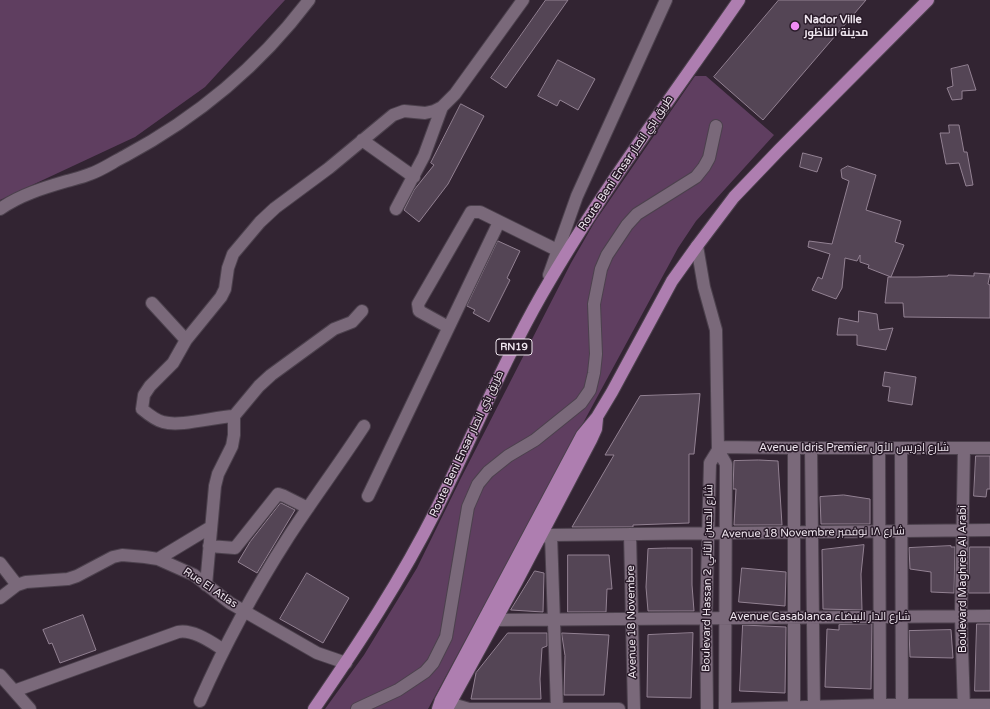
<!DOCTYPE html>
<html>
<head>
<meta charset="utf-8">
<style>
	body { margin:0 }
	canvas { display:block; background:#322432 }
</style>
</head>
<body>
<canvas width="990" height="709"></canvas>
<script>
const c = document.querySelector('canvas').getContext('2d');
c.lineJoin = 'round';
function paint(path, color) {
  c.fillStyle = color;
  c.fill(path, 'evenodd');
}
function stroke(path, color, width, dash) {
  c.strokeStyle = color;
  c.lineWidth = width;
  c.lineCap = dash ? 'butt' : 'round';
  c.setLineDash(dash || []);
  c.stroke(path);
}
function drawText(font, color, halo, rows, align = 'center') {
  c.font = font + ' "Varela Round",Cairo,sans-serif';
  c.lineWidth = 3;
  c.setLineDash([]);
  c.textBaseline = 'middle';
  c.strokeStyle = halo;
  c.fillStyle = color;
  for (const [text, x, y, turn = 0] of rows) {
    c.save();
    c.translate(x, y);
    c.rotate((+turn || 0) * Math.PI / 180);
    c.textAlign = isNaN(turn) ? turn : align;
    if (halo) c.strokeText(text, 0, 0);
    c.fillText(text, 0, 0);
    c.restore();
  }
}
paint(new Path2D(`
	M 0,0 L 285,0 L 205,87 L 135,137 L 0,200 Z
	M 695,76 L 706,76 L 774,135 L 696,221 L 678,248 L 428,709 L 325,709 L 364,655 L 417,568 L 461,478 L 571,263 L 594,223 Z`), '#5f3e60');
const building = new Path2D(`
	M 546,0 L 568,0 L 506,88 L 491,78 Z
	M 779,0 L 866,0 L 763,120 L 714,77 Z
	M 558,60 L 595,79 L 578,110 L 560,100 L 557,106 L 538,96 Z
	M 968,65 L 976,90 L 962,91 L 962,99 L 952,100 L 947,88 L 953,86 L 951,69 Z
	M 461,104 L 484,116 L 448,184 L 419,222 L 404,210 L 414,190 L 434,165 L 431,163 Z
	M 949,125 L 959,125 L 964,152 L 967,152 L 973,185 L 966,186 L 959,163 L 946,164 L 940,133 L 949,133 Z
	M 803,153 L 822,158 L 817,172 L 800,167 Z
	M 848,166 L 876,175 L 866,210 L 901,221 L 895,242 L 904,245 L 891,277 L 917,277 L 948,276 L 948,275 L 974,276 L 974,273 L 990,274 L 988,284 L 990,285 L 990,318 L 904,317 L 903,303 L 885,303 L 888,277 L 891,277 L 868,268 L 869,265 L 860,262 L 860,255 L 857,261 L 845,258 L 842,288 L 836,299 L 812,290 L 818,277 L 822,279 L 830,254 L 808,247 L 809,241 L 832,244 L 849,181 L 842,178 L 841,170 Z
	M 498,241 L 520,251 L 507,278 L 510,280 L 489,322 L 473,313 L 475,310 L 467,306 Z
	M 859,311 L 877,314 L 879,330 L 893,328 L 886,350 L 857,345 L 857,335 L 837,335 L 839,318 L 858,322 Z
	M 885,372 L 916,377 L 912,405 L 888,401 L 890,387 L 883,386 Z
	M 700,394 L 694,454 L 689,454 L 689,523 L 633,525 L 633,527 L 572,527 L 614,455 L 605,455 L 640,396 Z
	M 976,456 L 990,456 L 990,489 L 987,489 L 986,497 L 974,496 Z
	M 759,460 L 778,461 L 782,525 L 734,525 L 736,489 L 733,489 L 734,461 Z
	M 844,495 L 870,499 L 870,524 L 821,524 L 820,497 Z
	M 281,503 L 295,510 L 257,573 L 238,562 L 250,542 Z
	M 864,545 L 861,574 L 862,610 L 823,609 L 822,550 Z
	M 951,546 L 951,547 L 955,547 L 954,593 L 931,592 L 931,572 L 910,569 L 909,548 Z
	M 970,547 L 990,547 L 990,593 L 969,593 Z
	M 667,548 L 692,548 L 692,585 L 694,611 L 648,611 L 646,587 L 648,549 Z
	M 568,555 L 609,555 L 612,589 L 607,589 L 606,612 L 568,612 Z
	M 742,568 L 786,572 L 785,606 L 739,602 Z
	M 535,571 L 544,573 L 543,612 L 511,610 Z
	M 307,573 L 349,598 L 323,643 L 280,619 Z
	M 83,615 L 96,650 L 60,663 L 52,643 L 49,644 L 43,630 Z
	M 872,624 L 871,689 L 825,687 L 827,629 L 839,630 L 839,625 Z
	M 977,624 L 990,624 L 990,691 L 975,691 Z
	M 743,625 L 786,627 L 785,693 L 740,691 Z
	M 951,630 L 953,658 L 910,657 L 909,631 Z
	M 508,633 L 547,633 L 547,646 L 542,648 L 540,679 L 541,699 L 471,699 L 476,673 Z
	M 562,633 L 609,635 L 604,695 L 564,695 L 565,656 Z
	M 693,633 L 691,698 L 647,697 L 648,635 Z`);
paint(building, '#544555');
stroke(building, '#928192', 1);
const minor = new Path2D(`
	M 362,140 L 414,177
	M 0,209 C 20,195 43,188 67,181 C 74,179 83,177 90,174 C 102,170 113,162 125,156 C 196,118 260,65 309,0
	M 396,209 L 424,156 L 442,107
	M 697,246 L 704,287 L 716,330 L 718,450 L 726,464 L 725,709
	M 549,275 L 577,196 L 666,0
	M 152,303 L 186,340
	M 448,327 L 419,311 L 418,304 L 471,212 L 480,212 L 559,251
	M 234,416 C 214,417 180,427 163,422 C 155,420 148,414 142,409 L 144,395 L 150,386 L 173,363 L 186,340 L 221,297 L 225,289 L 228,268 L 233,254 L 260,222 L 275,208 L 329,168 L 393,115 L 404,111 L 425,113 L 434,111 L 442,107 L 455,94 L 523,0
	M 719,447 L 794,448 L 990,448
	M 794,448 L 794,709
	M 811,448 L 814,709
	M 879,448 L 880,709
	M 901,448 L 902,709
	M 964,448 L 961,616 L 964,709
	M 368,496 L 499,222
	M 630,534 L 634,709
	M 551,535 L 557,709
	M 541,537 L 551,535 L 990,530
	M 209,546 L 235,548 L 278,494 L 284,496 L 308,508
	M 158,559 L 211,527
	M 0,563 L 17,585
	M 206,585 L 215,486 L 218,474 L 232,446 L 234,435 L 234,416 L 259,386 L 271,375 L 334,329 L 352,322 L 362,311
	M 0,598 L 17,585 L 26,582 L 68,579 L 77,576 L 113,557 L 122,555 L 145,557 L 158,559 L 194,575 L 230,603 L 317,653 L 346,663
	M 494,620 L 990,616
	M 0,675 L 30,709
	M 14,691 L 178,632 C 193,629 211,642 224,650
	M 200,701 C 225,644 255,589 289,536 C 313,499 340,463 364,426
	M 442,701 L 469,709 L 619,709
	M 357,709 L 398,690 L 425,672 L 433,663 L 446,637 L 468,507 L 478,484 L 488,472 L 508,456 L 535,440 L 581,403 L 590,390 L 594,373 L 596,354 L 594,304 L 601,269 L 607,255 L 627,225 L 637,214 L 696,177 L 704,167 L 709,158 L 716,126
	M 707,709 L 706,618 L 710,463 L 718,450
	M 731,709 L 880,705 L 990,705`);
const major = new Path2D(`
	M 314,709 C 358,645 401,580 436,510 C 472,438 502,364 542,294 C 601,191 672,97 739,0
	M 438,709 L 441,700 L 582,435 L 597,417 L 612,392 L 672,281 L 697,246 L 734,197 L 779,150 L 928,0
	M 447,709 L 517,581 L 591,440 L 596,429 L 597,419`);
stroke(minor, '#4c414d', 14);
stroke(major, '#4c414d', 14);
stroke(minor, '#7a697a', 12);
stroke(major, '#ae7eb0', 12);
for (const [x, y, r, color] of [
	[795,26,5,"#f08bf5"]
]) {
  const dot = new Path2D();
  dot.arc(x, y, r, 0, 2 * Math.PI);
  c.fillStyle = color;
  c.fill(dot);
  stroke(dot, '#281a28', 1.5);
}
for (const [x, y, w] of [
	[514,347,36]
]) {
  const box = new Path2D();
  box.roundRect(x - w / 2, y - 8, w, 16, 3);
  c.fillStyle = '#281a28';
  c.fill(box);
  stroke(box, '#efe6ef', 1);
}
drawText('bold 10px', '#efe6ef', null, [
	["RN19",514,347]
]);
drawText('bold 11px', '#efe6ef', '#281a28', [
	["Nador Ville",804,20],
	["مدينة الناظور",804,33]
], 'left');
drawText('11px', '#efe6ef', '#281a28', [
	["Route Beni Ensar طريق بني انصار",626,163,-56],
	["Route Beni Ensar طريق بني انصار",467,444,-65],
	["Avenue Idris Premier شارع إدريس الأول",854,448],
	["Avenue 18 Novembre شارع ١٨ نوفمبر",813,533,-1],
	["Boulevard Hassan 2 شارع الحسن الثاني",708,578,-89],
	["Boulevard Maghreb Al Arabi",963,579,-90],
	["Rue El Atlas",210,588,34],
	["Avenue Casablanca شارع الدار البيضاء",820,617],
	["Avenue 18 Novembre",632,622,-91]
]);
</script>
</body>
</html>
